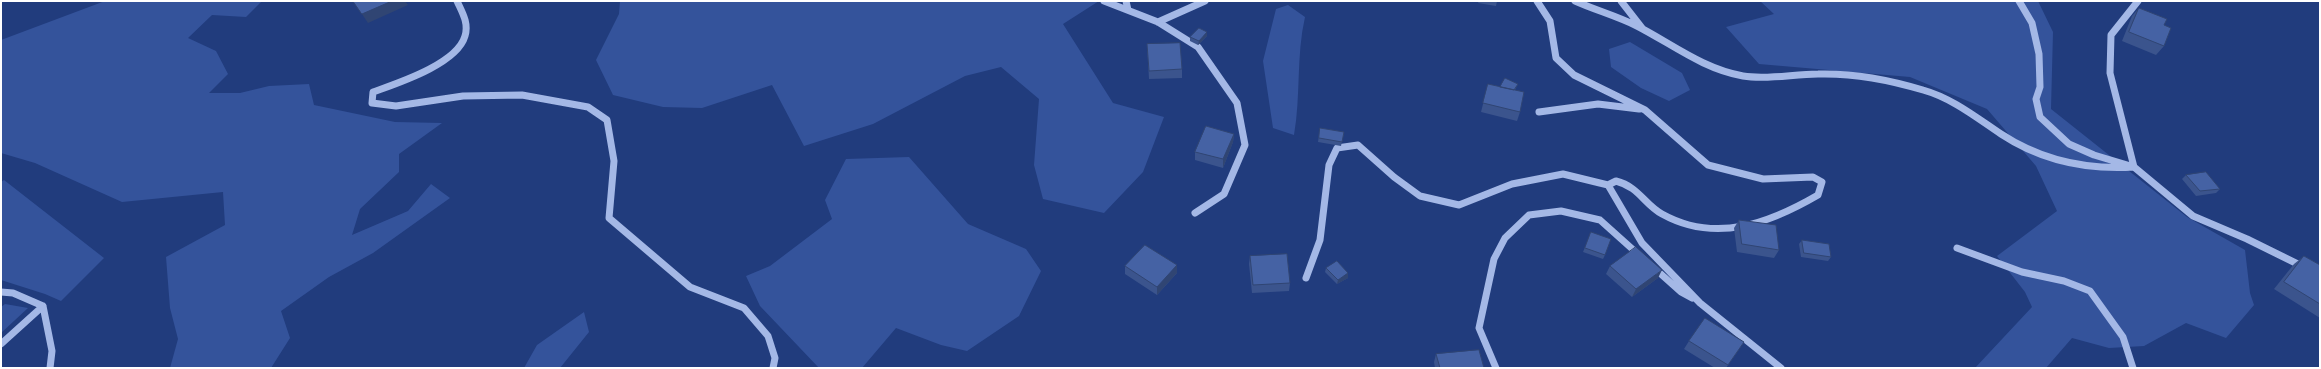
<!DOCTYPE html>
<html>
<head>
<meta charset="utf-8">
<style>
	body { margin:0 }
	#map { position:relative; width:2321px; height:369px; overflow:hidden; background:#213c7d; font-family:Raleway,sans-serif }
	canvas { display:block }
	.frame { position:absolute; inset:0; border:2px solid #fff; pointer-events:none }
</style>
</head>
<body>
<div id="map">
<canvas width="2321" height="369"></canvas>
<div class="frame"></div>
</div>
<script>
const c = document.querySelector('canvas').getContext('2d');
c.lineJoin = 'round';
function paint(path, color) {
  c.fillStyle = color;
  c.fill(path, 'evenodd');
}
function stroke(path, color, width, dash) {
  c.strokeStyle = color;
  c.lineWidth = width;
  c.lineCap = dash ? 'butt' : 'round';
  c.setLineDash(dash || []);
  c.stroke(path);
}
paint(new Path2D(`
	M 105,1 L 262,1 L 246,17 L 212,15 L 188,38 L 216,51 L 228,74 L 209,93 L 240,93 L 269,86 L 309,84 L 314,105 L 395,122 L 442,123 L 399,154 L 399,172 L 360,209 L 352,235 L 408,211 L 431,184 L 450,198 L 373,253 L 329,277 L 281,311 L 290,338 L 271,368 L 170,368 L 178,339 L 170,308 L 166,257 L 225,225 L 223,192 L 122,202 L 35,163 L 1,153 L 1,40 Z
	M 620,1 L 1099,1 L 1063,24 L 1113,103 L 1164,117 L 1143,172 L 1104,213 L 1043,199 L 1034,165 L 1039,99 L 1001,67 L 965,76 L 873,124 L 804,146 L 772,85 L 702,108 L 663,107 L 613,95 L 596,60 L 619,14 Z
	M 1760,1 L 2038,1 L 2053,32 L 2051,109 L 2187,217 L 2245,250 L 2250,293 L 2254,305 L 2226,338 L 2186,323 L 2144,346 L 2109,348 L 2072,338 L 2046,368 L 1975,368 L 2032,307 L 2025,292 L 1997,256 L 2057,211 L 2036,166 L 1987,109 L 1910,77 L 1759,64 L 1726,27 L 1774,14 Z
	M 1288,5 L 1305,17 C 1296,56 1301,96 1294,135 L 1273,128 L 1263,61 L 1276,9 Z
	M 1630,42 L 1682,73 L 1690,90 L 1669,101 L 1641,88 L 1611,67 L 1609,49 Z
	M 909,157 L 968,224 L 1026,249 L 1041,271 L 1019,316 L 967,351 L 941,345 L 896,328 L 862,368 L 819,368 L 760,306 L 746,276 L 770,266 L 832,219 L 825,200 L 846,159 Z
	M 4,180 L 104,258 L 61,301 L 45,294 L 1,280 L 1,182 Z
	M 5,304 L 28,308 L 1,333 L 1,307 Z
	M 584,312 L 589,332 L 560,368 L 524,368 L 537,345 Z`), '#34539b');
stroke(new Path2D(`
	M 457,1 C 462,12 469,23 465,36 C 457,64 398,83 373,92 L 372,103 L 396,106 L 463,96 L 522,95 L 588,107 L 607,120 L 614,161 L 609,218 L 690,287 L 744,308 L 768,336 L 775,358 L 773,368
	M 1104,1 L 1158,22 L 1198,47 L 1237,103 L 1245,145 L 1224,194 L 1195,213
	M 1126,1 L 1128,10
	M 1537,1 L 1550,21 L 1556,58 L 1574,75 L 1645,110 L 1708,165 L 1763,179 L 1813,177 L 1822,182 L 1818,195 C 1770,223 1716,244 1662,214 C 1644,204 1639,187 1616,181 L 1608,185 L 1642,243 L 1700,303 L 1781,368
	M 1575,1 C 1595,10 1617,16 1637,26 C 1672,44 1703,69 1743,76 C 1768,80 1793,74 1818,74 C 1853,73 1890,80 1923,90 C 1952,98 1977,118 2001,134 C 2042,161 2086,170 2134,167
	M 1621,1 L 1642,28
	M 2019,1 L 2032,23 L 2039,54 L 2040,87 L 2036,99 L 2040,117 L 2069,144 L 2094,155 L 2134,167 L 2193,216 L 2247,239 L 2320,275
	M 1158,22 L 1205,1
	M 1539,112 L 1598,104 L 1639,109
	M 2134,167 L 2110,73 L 2111,35 L 2138,1
	M 1957,248 L 2022,272 L 2064,281 L 2090,291 L 2123,337 L 2133,368
	M 1653,267 L 1681,292 L 1692,298
	M 1306,278 L 1320,240 L 1329,165 L 1337,148 L 1358,145 L 1394,177 L 1420,196 L 1459,205 L 1512,184 L 1563,174 L 1608,185
	M 1,292 L 13,293 L 43,306 L 52,351 L 50,368
	M 1,344 L 43,306
	M 1496,368 L 1479,328 L 1494,259 L 1505,238 L 1529,215 L 1561,211 L 1600,220 L 1639,255`), '#a4b8e6', 7);
paint(new Path2D(`
	M 1479,1 L 1497,1 L 1496,6 L 1478,3 Z
	M 2139,8 L 2164,25 L 2164,46 L 2156,55 L 2122,41 L 2132,16 Z
	M 1207,36 L 1198,45 L 1190,41 L 1190,37 Z
	M 1147,44 L 1182,69 L 1182,78 L 1149,79 Z
	M 1488,84 L 1500,87 L 1518,84 L 1515,90 L 1520,112 L 1517,121 L 1481,112 Z
	M 1320,128 L 1344,132 L 1341,146 L 1318,142 Z
	M 1234,134 L 1233,142 L 1223,168 L 1195,160 L 1195,152 Z
	M 2186,175 L 2220,189 L 2216,193 L 2196,196 L 2182,179 Z
	M 1739,220 L 1779,250 L 1774,258 L 1737,252 L 1734,228 Z
	M 1591,232 L 1605,255 L 1603,259 L 1583,252 Z
	M 1802,240 L 1831,257 L 1828,261 L 1801,257 L 1799,244 Z
	M 1250,256 L 1290,283 L 1289,291 L 1252,293 L 1249,264 Z
	M 2304,256 L 2320,265 L 2320,318 L 2274,289 L 2294,264 Z
	M 1125,266 L 1177,273 L 1157,295 L 1125,274 Z
	M 1610,266 L 1658,278 L 1632,297 L 1606,274 Z
	M 1326,268 L 1348,278 L 1337,284 L 1325,272 Z
	M 1689,341 L 1744,342 L 1726,368 L 1715,368 L 1684,349 Z
	M 1436,354 L 1484,368 L 1435,368 L 1434,362 Z`), '#3b548d');
paint(new Path2D(`
	M 392,1 L 405,1 L 408,5 L 368,23 L 362,14 Z
	M 1158,1 L 1163,1 L 1158,3 Z
	M 1207,32 L 1207,36 L 1198,45 L 1199,41 Z
	M 1234,134 L 1233,142 L 1223,168 L 1223,159 Z
	M 1177,265 L 1177,273 L 1157,295 L 1157,287 Z
	M 1662,270 L 1658,278 L 1632,297 L 1636,289 Z
	M 1348,273 L 1348,278 L 1337,284 L 1338,280 Z`), '#304573');
const building = new Path2D(`
	M 353,1 L 392,1 L 362,14 Z
	M 2139,8 L 2167,19 L 2164,25 L 2171,28 L 2164,46 L 2129,32 Z
	M 1199,28 L 1207,32 L 1199,41 L 1190,37 Z
	M 1180,43 L 1182,69 L 1149,71 L 1147,44 Z
	M 1505,78 L 1518,84 L 1514,90 L 1500,87 Z
	M 1488,84 L 1524,92 L 1520,112 L 1483,103 Z
	M 1206,126 L 1234,134 L 1223,159 L 1195,152 Z
	M 1320,128 L 1344,132 L 1342,142 L 1319,138 Z
	M 2206,172 L 2220,189 L 2200,191 L 2186,175 Z
	M 1739,220 L 1776,225 L 1779,250 L 1742,244 Z
	M 1591,232 L 1611,239 L 1605,255 L 1585,248 Z
	M 1802,240 L 1829,244 L 1831,257 L 1804,253 Z
	M 1145,245 L 1177,265 L 1157,287 L 1125,266 Z
	M 1636,247 L 1662,270 L 1636,289 L 1610,266 Z
	M 1287,254 L 1290,283 L 1253,285 L 1250,256 Z
	M 2304,256 L 2320,265 L 2320,304 L 2284,282 Z
	M 1337,261 L 1348,273 L 1338,280 L 1326,268 Z
	M 1705,318 L 1744,342 L 1728,365 L 1689,341 Z
	M 1479,350 L 1484,368 L 1440,368 L 1436,354 Z`);
paint(building, '#4562a4');
stroke(building, '#304573', 1);
</script>
</body>
</html>
